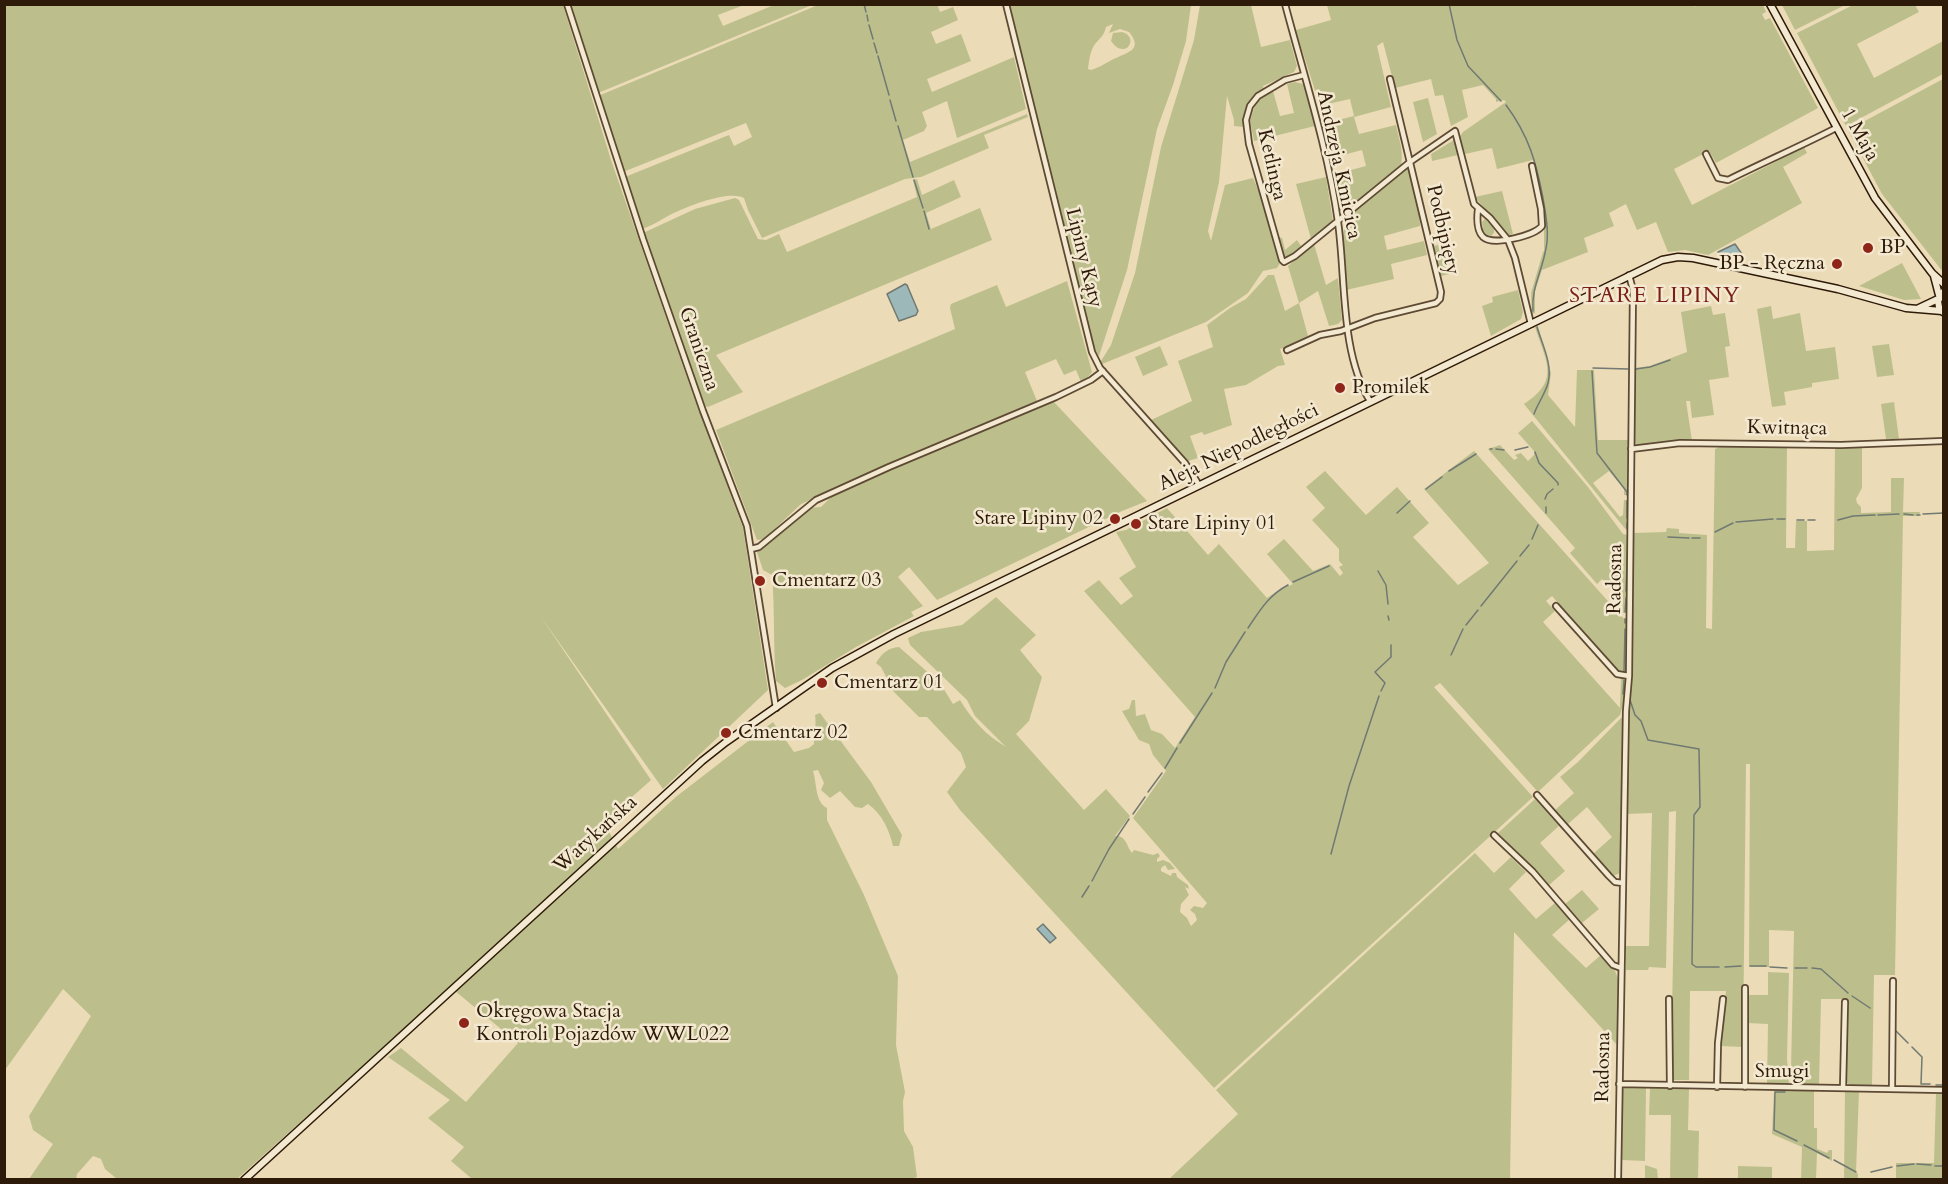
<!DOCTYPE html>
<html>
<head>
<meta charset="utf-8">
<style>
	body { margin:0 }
	#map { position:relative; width:1948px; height:1184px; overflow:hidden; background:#ecdbb7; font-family:Cardo,serif }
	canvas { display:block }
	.frame { position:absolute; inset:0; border:6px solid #2e1a08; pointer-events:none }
</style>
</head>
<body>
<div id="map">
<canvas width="1948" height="1184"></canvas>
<div class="frame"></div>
</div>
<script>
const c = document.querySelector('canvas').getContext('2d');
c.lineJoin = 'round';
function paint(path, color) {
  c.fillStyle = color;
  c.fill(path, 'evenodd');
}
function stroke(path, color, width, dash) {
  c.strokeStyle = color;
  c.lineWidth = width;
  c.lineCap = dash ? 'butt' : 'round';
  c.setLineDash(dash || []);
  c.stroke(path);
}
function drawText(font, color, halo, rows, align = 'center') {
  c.font = font + ' Cardo,serif';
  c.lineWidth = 5;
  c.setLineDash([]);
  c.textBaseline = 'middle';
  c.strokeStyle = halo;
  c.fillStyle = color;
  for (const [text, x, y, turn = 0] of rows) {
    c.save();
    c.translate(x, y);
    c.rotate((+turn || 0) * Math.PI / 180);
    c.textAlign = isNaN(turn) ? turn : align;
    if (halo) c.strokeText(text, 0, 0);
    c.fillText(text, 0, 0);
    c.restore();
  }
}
paint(new Path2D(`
	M 937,4 L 940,12 L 953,7 L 958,20 L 931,32 L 936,44 L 961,34 L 971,61 L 927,79 L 932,92 L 1014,57 L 1026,109 L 957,138 L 947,101 L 922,112 L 927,126 L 924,131 L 903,140 L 910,162 L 1027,114 L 1028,117 L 984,135 L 989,148 L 921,177 L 905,179 L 762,238 L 748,210 L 744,198 C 729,190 691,205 676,212 C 664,217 655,225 642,229 L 625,177 L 729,135 L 734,146 L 752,137 L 746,123 L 623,172 L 598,96 L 818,5 Z
	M 1694,4 L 1694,7 L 1698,4 L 1763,5 L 1766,12 L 1762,14 L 1765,20 L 1770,18 L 1818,108 L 1716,163 L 1709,151 L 1674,169 L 1692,205 L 1804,147 L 1807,153 L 1783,167 L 1802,203 L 1708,255 L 1685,250 L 1668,252 L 1656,222 L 1637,230 L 1626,204 L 1609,213 L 1614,226 L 1584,238 L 1588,252 L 1542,270 L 1535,291 L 1535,313 L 1532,314 L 1531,293 L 1543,252 L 1544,251 L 1544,217 L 1533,160 L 1497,169 L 1492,148 L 1465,154 L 1460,136 L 1463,132 L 1506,102 L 1504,100 L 1496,102 L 1496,99 L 1483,85 L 1462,90 L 1468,117 L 1451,126 L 1443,95 L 1435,96 L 1431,79 L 1395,88 L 1383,42 L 1377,46 L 1391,107 L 1354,117 L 1359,134 L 1396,125 C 1399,140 1405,154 1400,169 L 1343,214 L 1339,213 L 1334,185 L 1336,174 L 1366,166 L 1362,150 L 1332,158 L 1323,124 L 1354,116 L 1350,99 L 1319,106 C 1313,80 1303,56 1296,30 L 1331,20 L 1327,5 Z
	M 4,5 L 563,5 L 611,160 L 691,389 L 743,528 L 768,690 L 663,789 L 541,617 L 651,780 L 604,822 L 618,849 L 677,796 L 773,722 L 794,752 L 809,748 L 814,744 C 813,734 817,726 815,715 L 820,713 L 871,782 L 902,835 L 899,846 L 893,846 C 889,829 882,814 868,804 L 862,808 L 855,807 L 840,791 L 830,798 L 821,790 L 824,783 L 818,770 L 813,771 C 817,784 815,802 827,808 L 827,820 L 864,895 L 898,976 L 896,1045 L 905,1092 L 903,1101 L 904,1131 L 913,1147 L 917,1177 L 907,1180 L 472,1179 L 451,1161 L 464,1147 L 428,1118 L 450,1100 L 388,1057 L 401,1048 L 466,1102 L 518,1043 L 455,991 L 395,1037 L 237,1179 L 117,1179 L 105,1169 L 101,1159 L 93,1156 L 77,1174 L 76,1179 L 29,1179 L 53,1144 L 33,1130 L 29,1116 L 91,1016 L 63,989 L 5,1070 Z
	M 569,5 L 744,5 L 718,15 L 723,26 L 774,5 L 812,5 L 598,93 Z
	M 1010,5 L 1191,5 L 1186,41 L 1173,85 L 1157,129 L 1127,270 L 1099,356 L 1092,345 ZM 1113,24 L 1109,33 L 1120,29 L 1129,32 C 1143,49 1129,52 1116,58 C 1107,62 1099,68 1091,70 L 1088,69 C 1089,61 1090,51 1095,44 C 1100,38 1104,36 1106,27 Z
	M 1200,5 L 1251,5 L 1261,47 L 1290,40 L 1297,66 L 1294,72 L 1263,86 L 1264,90 C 1250,100 1245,109 1244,127 L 1234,126 L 1234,120 L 1227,96 L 1219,182 L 1208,231 L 1211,241 L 1225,185 L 1253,178 L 1260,194 L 1280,263 L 1277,268 L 1263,271 L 1248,293 L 1206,322 L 1102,364 L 1101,361 L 1111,345 L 1135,273 L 1161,147 L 1194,40 Z
	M 1782,5 L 1845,5 L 1795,30 Z
	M 1853,5 L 1915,5 L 1919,12 L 1857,44 L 1874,78 L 1943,41 L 1943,74 L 1846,126 L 1797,33 Z
	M 1122,32 C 1130,34 1133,41 1128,47 C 1122,52 1115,47 1111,41 L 1113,33 Z
	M 1943,79 L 1943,272 L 1882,194 L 1848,130 Z
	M 1295,82 L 1303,84 L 1306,88 L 1315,126 L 1254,141 L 1250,121 L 1256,102 L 1273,91 L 1280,116 L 1294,113 L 1287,84 Z
	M 1428,98 L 1437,134 L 1423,142 L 1413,102 Z
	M 1454,140 L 1458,155 L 1432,161 L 1431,154 Z
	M 1407,169 L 1410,169 L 1419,202 L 1420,226 L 1384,236 L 1387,250 L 1424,241 L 1427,255 L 1391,264 L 1394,279 L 1346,290 C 1344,269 1337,232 1350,215 Z
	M 1326,177 L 1333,221 L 1311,239 L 1296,184 Z
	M 917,179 L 922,195 L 954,180 L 961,197 L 926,213 L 931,229 L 980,208 L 992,240 L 716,355 L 743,392 L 708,407 L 705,406 L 643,233 L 695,209 L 735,198 L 739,200 L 758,239 L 766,240 L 779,234 L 787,252 L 917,197 L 913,180 Z
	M 1502,191 L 1513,234 L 1507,236 L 1475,197 Z
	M 1485,219 L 1494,228 L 1494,233 L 1491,236 L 1483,234 L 1482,222 Z
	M 1275,236 L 1282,238 L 1285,250 L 1297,240 L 1301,246 L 1297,252 L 1285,258 L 1282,256 Z
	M 1449,242 L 1457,272 L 1441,276 L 1434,246 Z
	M 1314,244 L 1326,285 L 1338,278 L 1342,320 L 1338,324 L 1329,326 L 1318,291 L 1299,303 L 1308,336 L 1294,344 L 1280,349 L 1285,365 L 1278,366 L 1246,385 L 1224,389 L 1232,425 L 1204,435 L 1202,432 L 1190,436 L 1198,458 L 1188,461 L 1151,420 L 1192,401 L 1178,361 L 1213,347 L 1207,325 L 1230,308 L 1246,299 L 1268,275 L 1274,275 L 1285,311 L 1299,303 L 1288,266 Z
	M 1902,263 L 1921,299 L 1904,300 L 1859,286 Z
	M 1067,281 L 1092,372 L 1087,378 L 1081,382 L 1076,370 L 1064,375 L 1056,359 L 1025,372 L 1037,401 L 801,504 L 764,539 L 757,540 L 716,430 L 955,329 L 950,308 L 951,304 L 997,285 L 1006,307 Z
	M 1518,290 L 1523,312 L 1521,319 L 1491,336 L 1482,306 L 1493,302 L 1492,297 Z
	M 1711,306 L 1713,315 L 1725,313 L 1730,346 L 1725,347 L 1729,377 L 1709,380 L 1714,415 L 1692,418 L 1690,401 L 1686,401 L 1692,441 L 1655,442 L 1637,445 L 1633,440 L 1635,368 L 1650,366 L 1687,352 L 1681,312 Z
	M 1771,306 L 1773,319 L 1800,313 L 1806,351 L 1835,347 L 1839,379 L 1812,383 L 1812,387 L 1784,392 L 1786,405 L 1772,407 L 1757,309 Z
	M 1538,326 L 1551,373 L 1548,395 L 1575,427 L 1577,370 L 1594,370 L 1598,440 L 1628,440 L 1628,495 L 1624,495 L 1624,489 L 1609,471 L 1593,483 L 1620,517 L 1623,515 L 1624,500 L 1629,500 L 1629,530 L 1627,531 L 1524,404 C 1561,380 1546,362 1535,327 Z
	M 1889,344 L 1894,375 L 1877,377 L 1872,346 Z
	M 1160,346 L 1168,365 L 1143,376 L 1135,357 Z
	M 1053,401 L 1147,501 L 1122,511 L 937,600 L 909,567 L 898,577 L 923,606 L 911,612 L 914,616 L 856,647 L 802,680 L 785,688 L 776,681 C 773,645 775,610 772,575 L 763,570 L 757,552 L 808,508 L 821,507 L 831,497 L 868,479 Z
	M 1894,402 L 1899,439 L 1886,439 L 1881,404 Z
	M 1532,421 L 1588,487 L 1623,534 L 1628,535 L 1627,613 L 1622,613 L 1623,603 L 1602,579 L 1597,584 L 1570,553 L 1575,548 L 1488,449 L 1500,445 L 1514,460 L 1518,458 L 1515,455 L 1521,453 L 1528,461 L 1534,455 L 1534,451 L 1518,433 Z
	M 1722,446 L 1787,447 L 1786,548 L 1795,548 L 1796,521 L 1807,521 L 1807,551 L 1834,550 L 1835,447 L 1862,448 L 1862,488 L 1856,499 L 1857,503 L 1861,507 L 1861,513 L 1891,512 L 1891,478 L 1904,478 L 1903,512 L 1920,512 L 1919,516 L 1903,516 L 1895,975 L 1874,975 L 1872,1085 L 1850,1085 L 1845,1081 L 1846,1001 L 1842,999 L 1821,999 L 1819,1086 L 1797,1085 L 1791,1069 L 1794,931 L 1769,930 L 1769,967 L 1749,967 L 1750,764 L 1746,764 L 1743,1047 L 1721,1046 L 1726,991 L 1690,991 L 1689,1080 L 1673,1080 L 1672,1011 L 1676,811 L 1669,812 L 1666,968 L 1649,967 L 1648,970 L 1626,970 L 1626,946 L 1649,946 L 1652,813 L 1626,814 L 1634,533 L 1666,532 L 1667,528 L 1679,529 L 1679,533 L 1707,535 L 1706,628 L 1712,629 L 1715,449 Z
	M 1474,451 L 1623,618 L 1627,618 L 1628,673 L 1621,674 L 1552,596 L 1546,601 L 1555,611 L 1543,622 L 1620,708 L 1621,678 L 1627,681 L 1626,695 L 1620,715 L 1538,792 L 1440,683 L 1434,687 L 1533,797 L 1214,1088 L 960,810 L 947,792 L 966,767 L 961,753 L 927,717 L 919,717 L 894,692 L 881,667 L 876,663 C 882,653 888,648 899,647 L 940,683 L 953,704 L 960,700 C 972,720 986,735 1006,747 L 975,716 L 967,700 L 910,645 L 908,638 L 921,632 L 962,625 L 996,597 L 1036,635 L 1020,650 L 1042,677 L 1029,721 L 1016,734 L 1084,810 L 1106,789 L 1130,816 L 1115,836 C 1126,835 1126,845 1132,853 L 1134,850 L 1153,855 L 1158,853 L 1160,856 L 1157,859 L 1157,862 L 1163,860 L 1170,863 L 1175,869 L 1168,870 L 1165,865 L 1161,868 L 1161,871 L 1171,876 L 1172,873 L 1176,873 L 1177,877 L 1188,885 L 1189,889 L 1185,887 L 1189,895 L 1181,904 L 1180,912 L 1187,918 L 1191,926 L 1197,920 L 1195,914 L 1190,910 L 1194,906 L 1203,908 L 1207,903 L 1133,818 L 1166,771 L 1153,755 L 1149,744 L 1139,740 L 1122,711 L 1129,709 L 1132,700 L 1135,700 L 1136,716 L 1145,714 L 1151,730 L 1162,734 L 1175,748 L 1195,717 L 1084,591 L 1099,580 L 1121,605 L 1133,596 L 1119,578 L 1136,567 L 1116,532 L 1126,530 L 1167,508 L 1208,555 L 1219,544 L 1267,598 L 1288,584 L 1289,586 L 1293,584 L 1267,554 L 1284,539 L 1313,571 L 1330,564 L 1340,576 L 1343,573 L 1339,567 L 1343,565 L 1339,561 L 1339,549 L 1312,520 L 1325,508 L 1306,487 L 1325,471 L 1366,515 L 1397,487 L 1429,523 L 1413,537 L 1458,585 L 1489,563 L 1424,489 Z
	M 1621,718 L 1623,718 L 1624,728 L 1621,870 L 1620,873 L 1613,876 L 1593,854 L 1612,837 L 1587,807 L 1567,825 L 1554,811 L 1574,793 L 1560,777 L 1578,762 Z
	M 1535,799 L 1559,826 L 1540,843 L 1565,871 L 1548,886 L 1497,834 Z
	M 1475,853 L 1494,873 L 1511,857 L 1526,872 L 1509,889 L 1536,919 L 1555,903 L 1570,919 L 1552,935 L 1586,968 L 1601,955 L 1615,971 L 1619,981 L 1618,1046 L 1514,932 L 1510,1179 L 1168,1180 L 1238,1114 L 1216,1090 Z
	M 1582,890 L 1599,909 L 1582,923 L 1565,904 Z
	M 1768,972 L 1789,973 L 1787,1059 L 1789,1085 L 1767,1085 L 1768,1024 L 1748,1023 L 1748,995 L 1768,995 Z
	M 1624,1088 L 1646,1088 L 1645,1161 L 1622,1160 L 1621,1158 L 1622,1091 Z
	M 1650,1088 L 1689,1089 L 1688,1130 L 1699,1131 L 1698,1179 L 1670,1179 L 1671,1115 L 1649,1115 Z
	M 1774,1090 L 1814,1090 L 1814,1128 L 1817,1128 L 1817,1149 L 1827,1153 L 1829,1150 L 1832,1150 L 1832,1161 L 1817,1153 L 1816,1179 L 1801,1179 L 1802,1147 L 1772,1134 Z
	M 1845,1091 L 1859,1091 L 1856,1172 L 1858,1174 L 1858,1179 L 1844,1179 Z
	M 1936,1094 L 1943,1094 L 1943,1179 L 1896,1179 L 1896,1163 L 1934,1163 Z
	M 1645,1165 L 1657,1169 L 1658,1179 L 1645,1179 Z
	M 1738,1166 L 1772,1167 L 1772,1179 L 1738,1179 Z`), '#bcbf8c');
const water = new Path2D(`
	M 1735,244 L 1744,257 L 1719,253 L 1718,252 Z
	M 905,284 L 907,285 L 918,311 L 916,315 L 899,321 L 887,294 Z
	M 1043,924 L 1056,938 L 1050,943 L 1037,929 Z`);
paint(water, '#9db8b9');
stroke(water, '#717972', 1.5);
stroke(new Path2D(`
	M 864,4 L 866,12
	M 1449,4 L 1457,40 L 1468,66 L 1501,101
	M 867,15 L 868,21
	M 869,25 L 873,39
	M 874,43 L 877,53
	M 878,56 L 889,95
	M 890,100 L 896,121
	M 1506,105 C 1529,136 1536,162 1543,198 C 1546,216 1550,235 1545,253 C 1541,273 1531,290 1533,311
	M 898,126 L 913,177
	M 914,180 L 923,208
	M 924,211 L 929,229
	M 1593,368 L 1628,369
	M 1636,369 L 1650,367 L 1670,360
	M 1592,371 L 1597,453 L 1627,492 L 1627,495
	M 1534,414 C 1538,403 1545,394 1548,383 C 1553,365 1542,344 1537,327
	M 1490,449 L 1492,449
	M 1496,449 L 1504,450
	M 1515,450 L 1528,447
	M 1535,452 L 1539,463 L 1558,483 L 1558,485
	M 1449,471 L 1476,454
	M 1426,489 L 1442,477
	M 1545,499 L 1547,494 L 1553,489
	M 1397,513 L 1410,501
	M 1546,513 L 1546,507
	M 1904,514 L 1913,515
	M 1923,514 L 1944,513
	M 1878,515 L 1899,514
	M 1917,515 L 1920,515
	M 1627,518 L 1627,501
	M 1777,519 L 1785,519
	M 1797,520 L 1804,520
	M 1808,520 L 1815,520
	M 1838,520 L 1853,516 L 1875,515
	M 1736,522 L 1773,519
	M 1627,523 L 1627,528
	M 1715,532 L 1733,523
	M 1668,537 L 1689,538
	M 1692,538 L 1700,538
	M 1532,539 L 1538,525
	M 1520,556 L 1529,545
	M 1378,571 L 1386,585 L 1388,604
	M 1293,582 L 1329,566
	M 1626,591 L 1628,536
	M 1481,606 L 1517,561
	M 1625,612 L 1626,598
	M 1388,616 L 1389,620
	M 1625,619 L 1625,623
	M 1466,625 L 1478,610
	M 1248,628 C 1260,610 1269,595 1288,585
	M 1451,655 L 1463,629
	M 1624,672 L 1625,629
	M 1215,688 L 1226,662 L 1245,632
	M 1381,691 L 1385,683 L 1375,672 L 1391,657 L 1391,645
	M 1623,694 L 1624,680
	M 1630,700 L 1635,715 L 1641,721 L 1648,740 L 1699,749 L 1700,807 L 1694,815 L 1692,964 L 1696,967 L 1719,967
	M 1180,743 L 1212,693
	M 1165,768 L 1177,748
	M 1148,792 L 1162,773
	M 1133,814 L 1145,797
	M 1331,854 L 1349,786 L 1379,696
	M 1092,881 L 1109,849 L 1129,819
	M 1082,897 L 1089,886
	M 1750,966 L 1766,966
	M 1725,967 L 1741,966
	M 1770,967 L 1787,968
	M 1795,968 L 1807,968
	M 1812,968 L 1821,969 L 1848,993
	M 1852,996 L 1870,1008
	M 1895,1030 L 1908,1043
	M 1912,1047 L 1922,1057 L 1921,1084 L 1930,1084
	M 1936,1085 L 1944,1085
	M 1785,1092 L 1775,1092 L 1774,1130 L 1797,1141
	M 1804,1145 L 1829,1158
	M 1834,1160 L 1856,1172
	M 1917,1164 L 1931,1165
	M 1897,1166 L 1914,1164
	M 1935,1166 L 1944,1166
	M 1871,1172 L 1892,1167`), '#717972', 1.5);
const street = new Path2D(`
	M 567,4 L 643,239 L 703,411 L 747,526 L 776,708
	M 1006,4 L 1092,352 L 1100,368 L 1185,463 L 1199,485
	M 1285,4 C 1304,76 1328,149 1338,222 C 1346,278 1340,353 1370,401
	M 1304,75 L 1285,80 L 1258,96 L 1250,106 L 1246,120 L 1249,144 L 1282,260 L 1284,262 L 1295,256 L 1410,162 L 1455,131 L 1474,204 L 1490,218 L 1508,240 L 1515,258 L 1531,324
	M 1706,154 L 1718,178 L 1728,180 C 1764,162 1801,146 1836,128
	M 1478,209 C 1477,217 1476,230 1483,237 C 1493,246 1534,236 1542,226 L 1541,209 L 1532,166
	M 1287,350 L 1320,335 L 1341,331 L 1375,318 L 1436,303 L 1440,299 L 1441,292 L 1390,79
	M 1631,449 L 1680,443 L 1841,445 L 1944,441
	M 751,549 L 759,547 L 816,500 L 889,467 L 1056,397 L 1091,380 L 1103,371
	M 1556,606 L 1617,674 L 1629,676
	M 1537,795 L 1609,876 L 1615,882 L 1623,883
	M 1494,835 L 1533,872 L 1613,965 L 1621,968
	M 1669,999 L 1670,1086
	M 1619,1084 L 1944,1090
	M 1717,1087 L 1718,1043 L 1723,999
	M 1745,1087 L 1745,988
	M 1843,1088 L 1845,1002
	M 1892,1088 L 1893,981
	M 1618,1180 L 1626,711 L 1629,676 L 1633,290 L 1629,275`);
const secondary = new Path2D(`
	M 1770,4 L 1875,198 L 1932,273 L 1944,284
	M 1934,276 L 1939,295
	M 1919,308 L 1938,299
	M 1943,312 L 1939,307 L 1938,301 L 1944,291
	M 244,1180 L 702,761 L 726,742 L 832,668 L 894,634 L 1662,260 L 1678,257 L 1693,258 L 1838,289 L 1906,308 L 1942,311`);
stroke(street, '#5e4a34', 8);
stroke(secondary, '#2e1a08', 9);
stroke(street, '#f3e8d0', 4.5);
stroke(secondary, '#f3e8d0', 6);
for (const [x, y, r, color] of [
	[1868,248,6,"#8f2418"],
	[1837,264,6,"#8f2418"],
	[1340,388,6,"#8f2418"],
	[1115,519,6,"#8f2418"],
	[1136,524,6,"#8f2418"],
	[760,581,6,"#8f2418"],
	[822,683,6,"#8f2418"],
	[726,733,6,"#8f2418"],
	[464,1023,6,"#8f2418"]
]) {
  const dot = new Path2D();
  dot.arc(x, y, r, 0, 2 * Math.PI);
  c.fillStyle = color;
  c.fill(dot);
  stroke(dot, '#f3e8d0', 2);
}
drawText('20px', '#2e1a08', '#f3e8d0', [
	["1 Maja",1859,135,61],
	["Ketlinga",1271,165,77],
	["Andrzeja Kmicica",1338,165,78],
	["Podbipięty",1442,230,77],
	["Lipiny Kąty",1083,258,76],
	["Graniczna",698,349,71],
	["Kwitnąca",1787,429,1],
	["Aleja Niepodległości",1239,448,-26],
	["Radosna",1616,579,-89],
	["Watykańska",596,835,-42],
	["Radosna",1604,1067,-89],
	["Smugi",1782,1072]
]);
drawText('20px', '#2e1a08', '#f3e8d0', [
	["BP",1880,248],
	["BP - Ręczna",1825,264,"right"],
	["Promilek",1352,388],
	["Stare Lipiny 02",1103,519,"right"],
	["Stare Lipiny 01",1148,524],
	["Cmentarz 03",772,581],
	["Cmentarz 01",834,683],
	["Cmentarz 02",738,733],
	["Okręgowa Stacja",476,1012],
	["Kontroli Pojazdów WWL022",476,1035]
], 'left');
c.letterSpacing = '1.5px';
drawText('22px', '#7a1f14', '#f3e8d0', [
	["STARE LIPINY",1655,297]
]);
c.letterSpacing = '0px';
</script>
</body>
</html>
